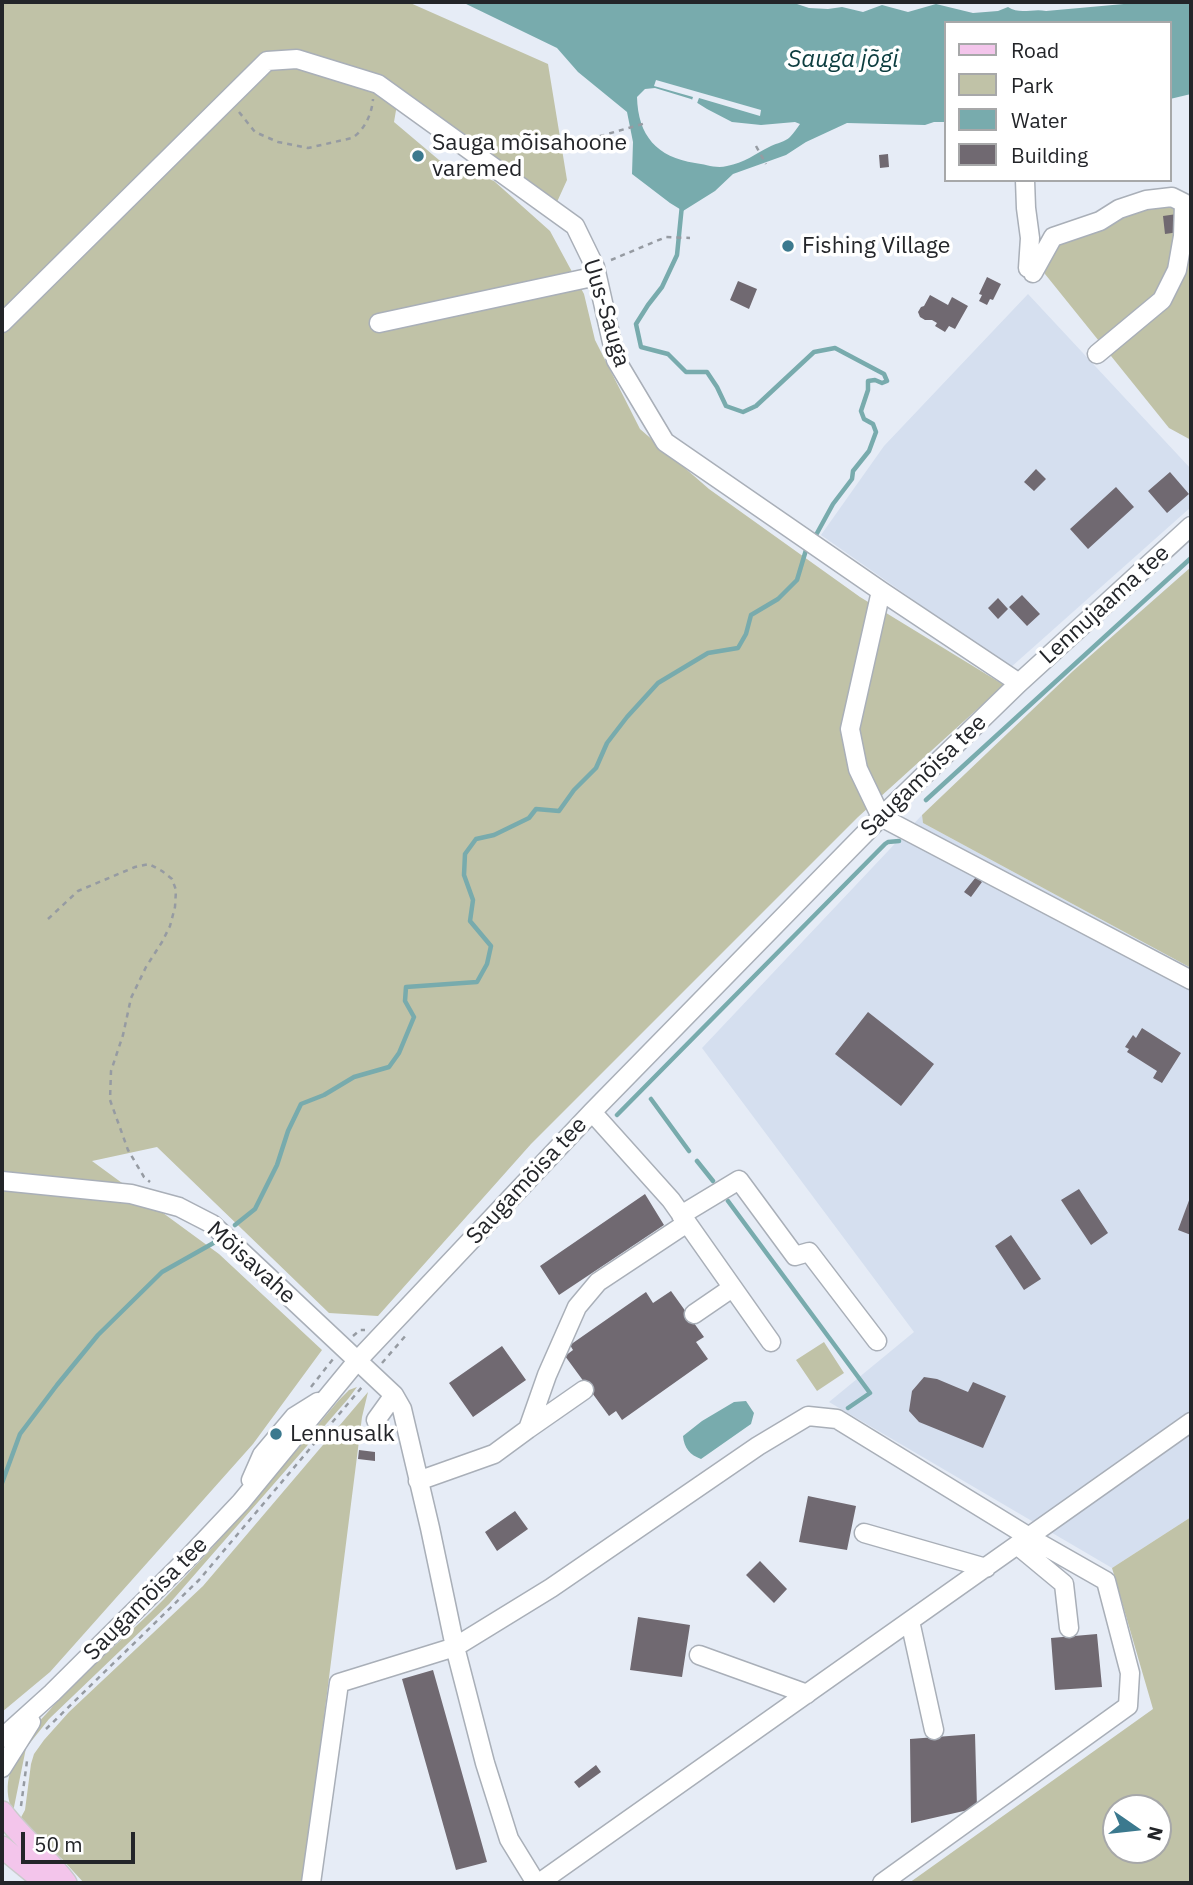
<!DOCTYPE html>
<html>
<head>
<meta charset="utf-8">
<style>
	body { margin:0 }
	#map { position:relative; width:1193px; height:1885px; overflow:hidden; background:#e6ecf6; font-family:"IBM Plex Sans",sans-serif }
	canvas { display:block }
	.frame { position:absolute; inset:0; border:4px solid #232529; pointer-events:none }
	.legend { position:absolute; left:944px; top:21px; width:228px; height:161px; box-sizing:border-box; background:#fff; border:2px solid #a7a8a9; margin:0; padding:9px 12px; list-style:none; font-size:21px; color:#232529 }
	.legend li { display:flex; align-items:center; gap:14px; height:35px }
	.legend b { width:35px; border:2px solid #a7a8a9 }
	.north { position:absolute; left:1102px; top:1794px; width:70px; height:70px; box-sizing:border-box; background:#fff; border:2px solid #a7a8a9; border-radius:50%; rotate:104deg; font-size:19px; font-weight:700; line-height:28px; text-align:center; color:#232529 }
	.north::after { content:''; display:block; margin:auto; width:24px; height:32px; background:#3b798e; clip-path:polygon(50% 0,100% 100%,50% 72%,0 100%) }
	.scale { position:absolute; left:21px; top:1832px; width:114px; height:32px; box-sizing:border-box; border:4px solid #232529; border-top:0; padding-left:9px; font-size:21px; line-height:24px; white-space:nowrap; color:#232529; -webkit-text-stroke:5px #fff; paint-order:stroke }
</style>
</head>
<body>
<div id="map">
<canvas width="1193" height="1885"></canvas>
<div class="frame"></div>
<ul class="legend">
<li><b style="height:9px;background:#f3c5eb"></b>Road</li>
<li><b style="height:19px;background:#c0c2a7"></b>Park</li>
<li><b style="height:19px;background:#78abad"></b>Water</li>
<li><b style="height:19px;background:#706971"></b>Building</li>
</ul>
<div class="north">N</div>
<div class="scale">50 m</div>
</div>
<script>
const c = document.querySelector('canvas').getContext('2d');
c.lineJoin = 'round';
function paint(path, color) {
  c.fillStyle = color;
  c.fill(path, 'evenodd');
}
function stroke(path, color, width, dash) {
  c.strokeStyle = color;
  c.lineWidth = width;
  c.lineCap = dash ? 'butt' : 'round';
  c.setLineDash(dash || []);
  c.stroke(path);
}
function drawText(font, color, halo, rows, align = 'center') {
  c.font = font + ' "IBM Plex Sans",sans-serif';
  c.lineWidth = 7;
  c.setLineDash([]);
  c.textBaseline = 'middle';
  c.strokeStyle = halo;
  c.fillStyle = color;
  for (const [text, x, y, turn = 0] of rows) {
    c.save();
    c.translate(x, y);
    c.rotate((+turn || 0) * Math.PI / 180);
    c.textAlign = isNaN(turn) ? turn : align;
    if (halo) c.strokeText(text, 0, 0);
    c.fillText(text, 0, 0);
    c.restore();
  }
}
paint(new Path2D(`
	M 1028,294 L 1191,469 L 1191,507 L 1010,668 L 821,535 L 884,446 Z
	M 922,815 L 923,823 L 1191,968 L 1191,1517 L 1112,1568 L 829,1402 L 914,1332 L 702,1048 Z`), '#d5dfef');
paint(new Path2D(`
	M 2,2 L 408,2 L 548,64 L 567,180 L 557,202 L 399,93 L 394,122 L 439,160 L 494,181 L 550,231 L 584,294 L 595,340 L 640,429 L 709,489 L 860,597 L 1004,685 L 858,817 L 531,1144 L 378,1316 L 329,1313 L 157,1147 L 92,1161 L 219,1254 L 322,1350 L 253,1444 L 50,1672 L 2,1712 Z
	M 1175,201 L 1191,213 L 1191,440 L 1169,428 L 1045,274 L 1040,254 L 1097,226 L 1145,207 Z
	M 1191,567 L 1191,968 L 923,823 L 922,815 L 1073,671 Z
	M 824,1342 L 844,1373 L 817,1391 L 796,1360 Z
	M 357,1387 L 348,1399 L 169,1604 L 49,1719 L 26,1748 L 13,1812 C 0,1784 13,1759 29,1735 C 35,1724 45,1716 53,1706 C 87,1668 128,1636 164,1599 C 226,1536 282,1467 339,1400 L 349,1390 Z
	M 368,1392 L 362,1417 L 303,1883 L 84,1883 L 62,1859 L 19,1821 L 25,1810 L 31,1764 L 34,1754 L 44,1740 L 69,1712 L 203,1586 Z
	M 1191,1517 L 1191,1883 L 909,1883 L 1153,1709 L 1112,1568 ZM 1116,1808 L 1158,1808 L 1158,1850 L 1116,1850 Z`), '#c0c2a7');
paint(new Path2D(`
	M 462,2 L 791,2 L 809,8 L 828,9 L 842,7 L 863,12 L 882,5 L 908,12 L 936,4 L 973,13 L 998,11 L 1008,7 C 1020,15 1033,8 1046,11 L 1146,2 L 1191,2 L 1191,94 L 1170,99 L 1170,23 L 946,23 L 946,122 L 934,122 L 925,125 L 847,123 L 806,142 L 786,155 L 733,174 L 715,191 L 683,211 L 670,203 L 632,174 L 633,142 L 627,112 L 578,72 L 557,48 ZM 655,88 L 691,99 L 707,109 L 732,122 L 761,125 L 795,122 L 800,124 C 797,128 794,133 790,137 C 785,142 777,143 771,146 C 755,154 744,163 727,166 C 716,169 705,164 695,163 C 657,157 638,136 637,97 L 645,89 Z
	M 746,1401 L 754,1413 L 751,1424 L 701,1459 C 690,1455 684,1448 683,1436 L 702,1421 L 734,1402 Z`), '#78abad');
paint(new Path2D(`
	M 656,80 L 761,110 L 760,116 L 699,98 L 696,106 L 691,103 L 693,97 L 654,86 Z`), '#e6ecf6');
stroke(new Path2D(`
	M 682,205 L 677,255 L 662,287 L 648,305 L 636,324 L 641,347 L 668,354 L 686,372 L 707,372 L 717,387 L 726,406 L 743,412 L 756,406 L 814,352 L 835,348 L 884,374 L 887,381 L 882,383 L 875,380 L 868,381 L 868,390 L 861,411 L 864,419 L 873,424 L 876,432 L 869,451 L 853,471 L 852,479 L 833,504 L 816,535
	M 926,800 L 1191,558
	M 651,1099 L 689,1151
	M 617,1115 L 885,844 L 888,842 L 899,841
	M 697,1161 L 713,1181
	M 728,1201 L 870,1393 L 848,1408
	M 235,1225 L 255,1209 L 277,1165 L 288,1131 L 301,1104 L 324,1095 L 354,1077 L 389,1067 L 399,1053 L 414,1017 L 405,1001 L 406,987 L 477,982 L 487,964 L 491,946 L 470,921 L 473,900 L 464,875 L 465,854 L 476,839 L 494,835 L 529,818 L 536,809 L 559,811 L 574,790 L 596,768 L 607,743 L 627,717 L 658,683 L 708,653 L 738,648 L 746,634 L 751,615 L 778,599 L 797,580 L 806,550
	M 2,1483 L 20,1434 L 57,1385 L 98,1335 L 162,1272 L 217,1241`), '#78abad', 4.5);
paint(new Path2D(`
	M 888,154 L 889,167 L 880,168 L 879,155 Z
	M 1177,214 L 1179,232 L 1165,234 L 1163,216 Z
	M 987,277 L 1001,284 L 993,300 L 990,299 L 987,305 L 979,301 L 982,295 L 979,294 Z
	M 738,281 L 757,289 L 749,309 L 730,300 Z
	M 930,295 L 948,305 L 952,297 L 968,306 L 955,329 L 949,326 L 945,332 L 935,326 L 937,323 L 932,320 L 925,320 L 920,317 L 918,312 L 921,307 L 924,306 Z
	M 1036,469 L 1046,479 L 1034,491 L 1024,482 Z
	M 1170,472 L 1189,494 L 1167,513 L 1148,491 Z
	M 1116,487 L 1134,507 L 1088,549 L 1070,529 Z
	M 1022,595 L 1040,614 L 1027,626 L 1009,607 Z
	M 998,598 L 1008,609 L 998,619 L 988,608 Z
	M 976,877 L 982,882 L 971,897 L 964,892 Z
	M 868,1012 L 934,1064 L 901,1106 L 835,1054 Z
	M 1142,1028 L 1181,1053 L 1162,1083 L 1153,1078 L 1157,1071 L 1127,1052 L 1129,1049 L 1125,1047 L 1133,1035 L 1136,1038 Z
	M 1079,1189 L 1108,1233 L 1091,1245 L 1061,1200 Z
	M 645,1194 L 664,1225 L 559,1295 L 540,1266 Z
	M 1191,1195 L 1191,1235 L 1178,1230 Z
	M 1011,1235 L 1041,1279 L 1024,1290 L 995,1246 Z
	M 671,1291 L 704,1337 L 696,1342 L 708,1359 L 622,1420 L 616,1411 L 609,1416 L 565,1356 L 573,1350 L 570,1345 L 646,1292 L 653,1303 Z
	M 502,1346 L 526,1380 L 473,1417 L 449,1383 Z
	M 924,1377 L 937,1379 L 968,1392 L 973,1382 L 1006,1396 L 983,1448 L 919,1422 L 909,1411 L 912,1391 Z
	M 359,1450 L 375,1452 L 375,1461 L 358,1459 Z
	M 808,1496 L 856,1506 L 847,1550 L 799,1542 Z
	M 515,1511 L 528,1529 L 497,1551 L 485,1532 Z
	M 760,1561 L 787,1589 L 774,1603 L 746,1575 Z
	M 638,1617 L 690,1625 L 682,1677 L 630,1670 Z
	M 1097,1634 L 1102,1687 L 1055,1690 L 1051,1638 Z
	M 433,1670 L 487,1862 L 456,1870 L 402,1679 Z
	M 975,1734 L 977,1808 L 911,1823 L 910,1739 Z
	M 596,1765 L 601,1772 L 579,1788 L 574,1782 Z`), '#706971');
const minor = new Path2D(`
	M 1025,180 L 1026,208 L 1030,238 L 1028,268
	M 1033,273 L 1053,237 L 1100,221 L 1119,209 L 1146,200 L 1172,197 L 1184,203 L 1183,236 L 1177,270 L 1162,300 L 1097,354
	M 2,323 L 267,61 L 297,59 L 378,84 L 575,226 L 595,267 L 616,360 L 665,442 L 881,591 L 1019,683
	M 379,323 L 597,276
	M 881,591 L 850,729 L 858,769 L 881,817 L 1191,980
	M 592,1112 L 671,1200 L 771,1342
	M 2,1181 L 131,1194 L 179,1207 L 212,1224 L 394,1395 L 402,1409 L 430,1528 L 455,1647 L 485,1763 L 509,1839 L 536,1883
	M 681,1215 L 739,1180 L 795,1256 L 809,1252 L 877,1341
	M 694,1314 L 732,1288
	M 376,1420 L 394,1395
	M 528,1429 L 547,1375 L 577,1307 L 598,1282 L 687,1223
	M 251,1480 L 262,1455 L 294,1417 L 318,1402
	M 418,1481 L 494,1454 L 528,1429 L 584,1390
	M 864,1533 L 986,1568
	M 1017,1545 L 1064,1584 L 1069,1628
	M 910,1621 L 934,1730
	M 699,1655 L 807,1694
	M 2,1738 L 52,1693 L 189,1557 L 241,1502 L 357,1361 L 592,1112 L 881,817 L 1019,683 L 1191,526
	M 2,1768 L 31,1722
	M 311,1883 L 339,1683 L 455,1647 L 551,1588 L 758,1446 L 808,1416 L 837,1419 L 1034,1540 L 1106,1581 L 1130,1673 L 1128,1706 L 882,1883
	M 539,1883 L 1191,1422`);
const major = new Path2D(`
	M 2,1812 C 21,1838 47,1857 66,1883
	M 2,1847 L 46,1883`);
stroke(minor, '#a9afb8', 21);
stroke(major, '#cacbcc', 24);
stroke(new Path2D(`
	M 239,112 L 255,132 L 278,142 L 308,148 L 352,138 C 365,130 372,113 373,99
	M 590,139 L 646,123
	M 756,146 L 766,164
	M 611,260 L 666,237 L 690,238
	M 48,919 L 78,891 L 135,867 L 149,864 L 162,871 L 172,879 L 176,890 L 175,907 L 170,926 L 162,942 L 146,967 L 131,998 L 123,1035 L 111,1071 L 110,1100 L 128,1150 L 144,1177 L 150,1182
	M 353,1336 L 360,1330 L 365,1330
	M 382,1363 L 407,1334
	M 311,1387 L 333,1359
	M 46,1729 L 199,1580 L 362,1387
	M 21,1806 L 27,1761`), '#969ba2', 2.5, [5, 5]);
stroke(minor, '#fff', 18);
stroke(major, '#f3c5eb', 21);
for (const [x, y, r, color] of [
	[418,156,7,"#3b798e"],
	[788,246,7,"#3b798e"],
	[276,1434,7,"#3b798e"]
]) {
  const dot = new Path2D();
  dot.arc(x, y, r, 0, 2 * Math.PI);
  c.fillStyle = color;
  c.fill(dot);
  stroke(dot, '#fff', 2.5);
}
drawText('23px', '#232529', '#fff', [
	["Sauga mõisahoone",432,143],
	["varemed",432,169],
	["Fishing Village",802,246],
	["Lennusalk",290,1434]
], 'left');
drawText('23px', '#232529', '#fff', [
	["Uus-Sauga",606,313,73],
	["Lennujaama tee",1105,605,-42],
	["Saugamõisa tee",924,776,-44],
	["Saugamõisa tee",527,1181,-47],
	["Mõisavahe",251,1263,42],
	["Saugamõisa tee",146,1599,-45]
]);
drawText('italic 24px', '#0c3d3f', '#fff', [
	["Sauga jõgi",843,60]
]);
</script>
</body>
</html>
